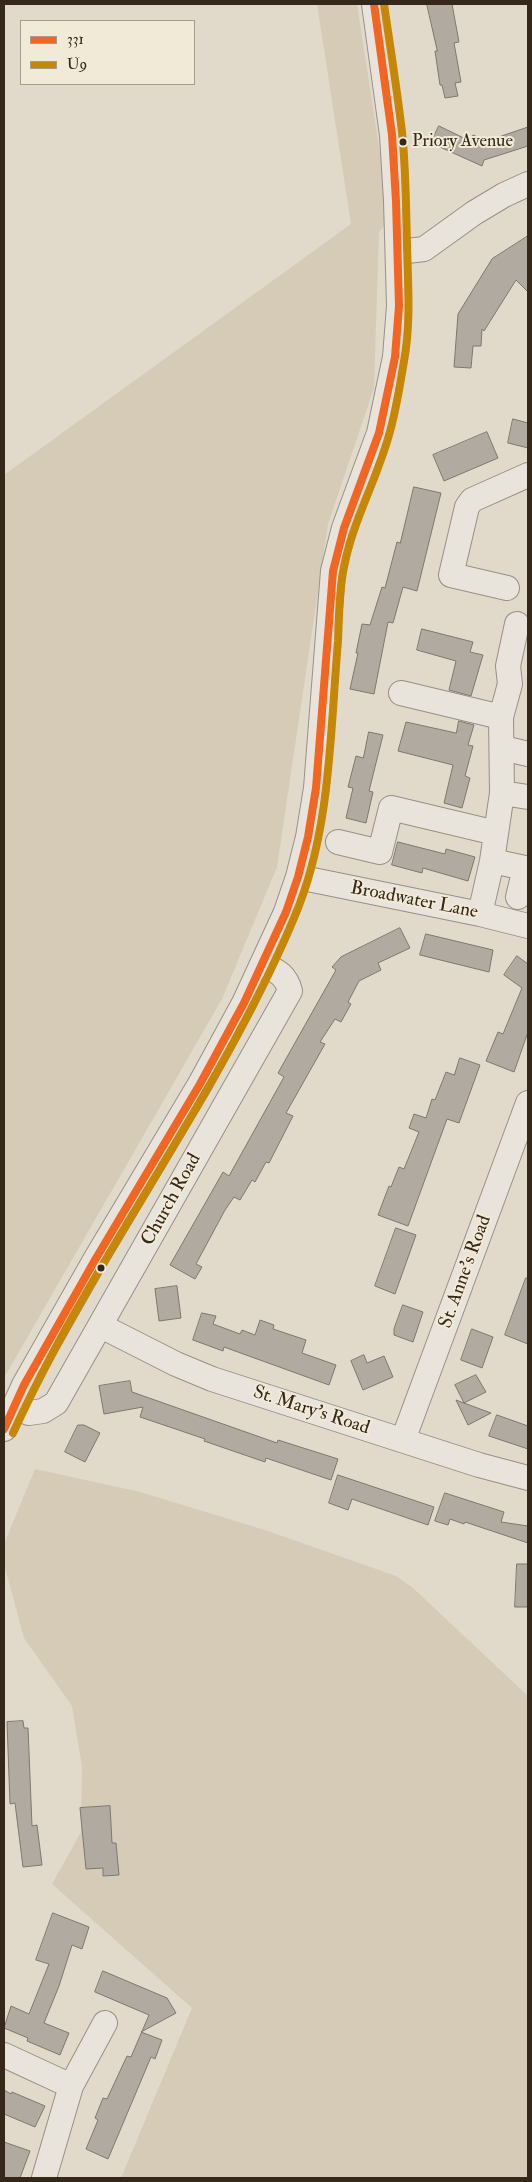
<!DOCTYPE html>
<html>
<head>
<meta charset="utf-8">
<style>
	body { margin:0 }
	#map { position:relative; width:532px; height:2182px; overflow:hidden; background:#e1dacb; font-family:"IM FELL Double Pica",serif }
	canvas { display:block }
	.frame { position:absolute; inset:0; border:5px solid #35271a; pointer-events:none }
	.legend { position:absolute; left:20px; top:20px; width:175px; height:65px; box-sizing:border-box; background:#f1ead7; border:1px solid #a69c8b; margin:0; padding:6px 9px; list-style:none; font-size:15px; color:#35271a }
	.legend li { display:flex; align-items:center; gap:10px; height:25px }
	.legend b { width:25px; border:1px solid #a69c8b }
</style>
</head>
<body>
<div id="map">
<canvas width="532" height="2182"></canvas>
<div class="frame"></div>
<ul class="legend">
<li><b style="height:6px;background:#f26522"></b>331</li>
<li><b style="height:6px;background:#c68606"></b>U9</li>
</ul>
</div>
<script>
const c = document.querySelector('canvas').getContext('2d');
c.lineJoin = 'round';
function paint(path, color) {
  c.fillStyle = color;
  c.fill(path, 'evenodd');
}
function stroke(path, color, width, dash) {
  c.strokeStyle = color;
  c.lineWidth = width;
  c.lineCap = dash ? 'butt' : 'round';
  c.setLineDash(dash || []);
  c.stroke(path);
}
function drawText(font, color, halo, rows, align = 'center') {
  c.font = font + ' "IM FELL Double Pica",serif';
  c.lineWidth = 4;
  c.setLineDash([]);
  c.textBaseline = 'middle';
  c.strokeStyle = halo;
  c.fillStyle = color;
  for (const [text, x, y, turn = 0] of rows) {
    c.save();
    c.translate(x, y);
    c.rotate((+turn || 0) * Math.PI / 180);
    c.textAlign = isNaN(turn) ? turn : align;
    if (halo) c.strokeText(text, 0, 0);
    c.fillText(text, 0, 0);
    c.restore();
  }
}
paint(new Path2D(`
	M 317,4 L 357,4 L 390,218 L 379,232 L 374,388 L 328,524 L 277,867 L 222,999 L 4,1378 L 4,475 L 351,224 Z
	M 35,1469 L 140,1492 L 265,1530 L 396,1576 L 412,1587 L 528,1696 L 528,2178 L 121,2178 L 192,2008 L 52,1884 L 81,1832 L 82,1767 L 72,1706 L 24,1638 L 4,1564 L 4,1544 Z`), '#d5cbb6');
const building = new Path2D(`
	M 427,4 L 452,4 L 459,42 L 454,43 L 461,82 L 455,83 L 458,96 L 445,98 L 442,85 L 440,85 L 435,51 L 437,51 Z
	M 439,126 L 470,141 L 473,135 L 487,141 L 528,127 L 528,146 L 484,160 L 482,166 L 431,143 Z
	M 528,236 L 528,292 L 516,280 L 484,331 L 482,329 L 481,346 L 473,346 L 471,368 L 454,367 L 458,314 L 492,259 Z
	M 513,419 L 528,423 L 528,448 L 508,443 Z
	M 487,432 L 498,458 L 444,481 L 433,455 Z
	M 414,487 L 441,493 L 417,591 L 403,587 L 393,623 L 388,622 L 374,694 L 350,689 L 358,653 L 356,653 L 362,624 L 370,625 L 382,587 L 385,588 L 397,542 L 400,543 Z
	M 422,629 L 473,642 L 470,652 L 483,655 L 471,696 L 449,690 L 456,661 L 417,650 Z
	M 459,721 L 474,725 L 468,745 L 473,746 L 465,776 L 470,778 L 462,808 L 444,803 L 453,765 L 398,751 L 406,722 L 456,733 Z
	M 369,732 L 383,735 L 369,791 L 373,792 L 366,823 L 346,818 L 353,788 L 348,787 L 356,756 L 363,758 Z
	M 398,842 L 445,854 L 446,849 L 475,857 L 468,881 L 423,868 L 422,873 L 392,865 Z
	M 400,928 L 410,948 L 378,963 L 381,970 L 359,981 L 348,1002 L 351,1004 L 341,1022 L 335,1019 L 320,1042 L 325,1044 L 286,1113 L 293,1116 L 269,1163 L 266,1162 L 255,1182 L 252,1180 L 240,1200 L 234,1197 L 225,1210 L 196,1264 L 202,1267 L 195,1279 L 170,1265 L 223,1172 L 229,1176 L 284,1077 L 278,1073 L 336,970 L 332,967 L 341,957 Z
	M 426,934 L 493,950 L 489,972 L 420,955 Z
	M 517,956 L 528,964 L 528,1032 L 514,1072 L 486,1061 L 498,1032 L 503,1034 L 522,988 L 504,975 Z
	M 460,1058 L 480,1065 L 459,1123 L 447,1119 L 408,1226 L 378,1215 L 389,1186 L 391,1187 L 399,1167 L 404,1169 L 419,1132 L 409,1128 L 414,1114 L 426,1118 L 432,1099 L 435,1100 L 446,1072 L 454,1075 Z
	M 396,1228 L 416,1235 L 395,1294 L 375,1286 Z
	M 526,1278 L 528,1278 L 528,1344 L 505,1335 Z
	M 177,1286 L 181,1318 L 159,1321 L 155,1289 Z
	M 403,1305 L 423,1312 L 413,1342 L 394,1335 L 394,1329 Z
	M 202,1313 L 216,1316 L 213,1324 L 240,1334 L 242,1330 L 255,1335 L 260,1320 L 274,1325 L 273,1329 L 306,1340 L 302,1353 L 336,1365 L 329,1385 L 224,1347 L 223,1351 L 193,1340 Z
	M 472,1329 L 493,1337 L 482,1368 L 461,1360 Z
	M 364,1355 L 367,1363 L 384,1356 L 393,1377 L 363,1390 L 351,1361 Z
	M 476,1375 L 486,1392 L 464,1403 L 491,1413 L 468,1425 L 456,1400 L 464,1403 L 455,1385 Z
	M 130,1381 L 132,1392 L 277,1443 L 278,1440 L 338,1459 L 331,1480 L 266,1458 L 265,1462 L 204,1441 L 205,1439 L 140,1417 L 143,1407 L 104,1414 L 99,1386 Z
	M 497,1415 L 528,1426 L 528,1449 L 489,1436 Z
	M 78,1425 L 84,1425 L 100,1433 L 85,1462 L 65,1452 Z
	M 338,1475 L 434,1507 L 428,1525 L 352,1499 L 348,1510 L 329,1503 Z
	M 445,1493 L 504,1512 L 501,1522 L 528,1526 L 528,1543 L 465,1522 L 464,1524 L 450,1519 L 448,1525 L 435,1521 Z
	M 517,1564 L 528,1564 L 528,1607 L 515,1607 Z
	M 23,1721 L 24,1728 L 28,1728 L 32,1826 L 37,1825 L 42,1865 L 23,1867 L 15,1803 L 10,1804 L 7,1722 Z
	M 110,1806 L 112,1843 L 116,1843 L 119,1875 L 103,1876 L 103,1868 L 86,1869 L 80,1808 Z
	M 53,1913 L 89,1927 L 82,1949 L 72,1945 L 59,1986 L 44,2023 L 69,2033 L 60,2055 L 27,2041 L 28,2038 L 4,2028 L 11,2006 L 29,2014 L 49,1964 L 36,1960 Z
	M 103,1971 L 167,1998 L 176,2013 L 141,2032 L 162,2040 L 155,2059 L 151,2057 L 108,2159 L 86,2149 L 98,2120 L 95,2118 L 103,2098 L 107,2099 L 127,2056 L 131,2057 L 149,2015 L 95,1992 Z
	M 4,2090 L 11,2094 L 12,2092 L 45,2106 L 35,2127 L 4,2114 Z
	M 4,2142 L 30,2151 L 20,2178 L 4,2178 Z`);
paint(building, '#b0aaa0');
stroke(building, '#7d786f', 1);
const minor = new Path2D(`
	M 399,252 L 424,249 L 474,213 L 504,195 L 528,184
	M 507,588 L 451,575 L 467,507 L 472,500 L 528,475
	M 401,693 L 501,717
	M 503,748 L 528,754
	M 502,793 L 528,797
	M 338,842 L 380,852 L 391,808 L 496,833
	M 492,861 L 525,868 L 518,897
	M 298,877 L 480,914 L 528,926
	M 480,914 L 492,861 L 502,793 L 501,717 L 510,684 L 508,666 L 517,624
	M 101,1326 L 176,1364 L 212,1379 L 479,1465 L 528,1478
	M 13,1407 L 29,1413 L 43,1411 L 56,1403 L 290,991 C 286,975 277,971 263,964
	M 4,1429 L 24,1385 L 95,1260 L 200,1084 L 244,1003 L 286,912 L 298,877 L 308,837 L 316,788 L 333,571 L 344,528 L 379,433 L 395,357 L 399,306 L 396,201 L 392,135 L 374,4
	M 403,1440 L 528,1103
	M 4,2055 L 71,2086
	M 44,2178 L 71,2086 L 105,2023`);
stroke(minor, '#969086', 26);
stroke(minor, '#e8e4dc', 24);
stroke(new Path2D(`
	M 4,1429 L 24,1385 L 95,1260 L 200,1084 L 244,1003 L 286,912 L 298,877 L 308,837 L 316,788 L 333,571 L 344,528 L 379,433 L 395,357 L 399,306 L 396,201 L 392,135 L 374,4`), '#f26522', 8);
stroke(new Path2D(`
	M 13,1433 C 94,1255 218,1099 294,918 C 331,832 330,733 338,641 C 339,618 339,595 343,572 C 351,524 376,482 389,435 C 396,411 400,385 404,361 C 411,323 408,284 407,246 C 406,208 406,170 402,132 C 397,89 390,46 384,4`), '#c68606', 8);
for (const [x, y, r, color] of [
	[403,142,4.5,"#35271a"],
	[101,1268,4.5,"#35271a"]
]) {
  const dot = new Path2D();
  dot.arc(x, y, r, 0, 2 * Math.PI);
  c.fillStyle = color;
  c.fill(dot);
  stroke(dot, '#f1ead7', 2);
}
drawText('18px', '#35271a', '#f1ead7', [
	["Priory Avenue",412,142]
], 'left');
drawText('19px', '#35271a', '#f1ead7', [
	["Broadwater Lane",414,901,11],
	["Church Road",172,1200,-61],
	["St. Anne's Road",466,1272,-70],
	["St. Mary's Road",311,1411,18]
]);
</script>
</body>
</html>
